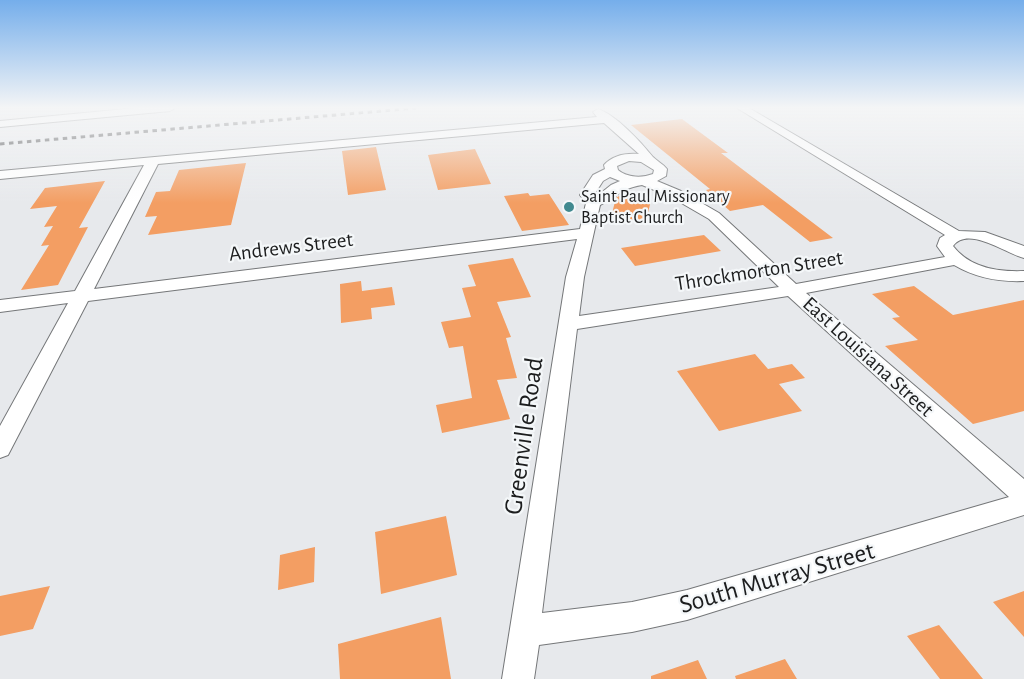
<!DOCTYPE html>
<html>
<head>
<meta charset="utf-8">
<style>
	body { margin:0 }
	canvas { display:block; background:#e7e9ec }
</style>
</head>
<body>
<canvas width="1024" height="679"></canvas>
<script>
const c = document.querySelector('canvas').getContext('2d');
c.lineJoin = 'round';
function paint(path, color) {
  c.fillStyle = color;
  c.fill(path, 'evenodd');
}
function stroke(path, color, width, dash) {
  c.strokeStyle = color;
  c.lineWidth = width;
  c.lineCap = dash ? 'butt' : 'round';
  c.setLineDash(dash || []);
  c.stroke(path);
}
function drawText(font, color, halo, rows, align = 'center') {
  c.font = font + ' "Alegreya Sans",sans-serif';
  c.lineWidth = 4.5;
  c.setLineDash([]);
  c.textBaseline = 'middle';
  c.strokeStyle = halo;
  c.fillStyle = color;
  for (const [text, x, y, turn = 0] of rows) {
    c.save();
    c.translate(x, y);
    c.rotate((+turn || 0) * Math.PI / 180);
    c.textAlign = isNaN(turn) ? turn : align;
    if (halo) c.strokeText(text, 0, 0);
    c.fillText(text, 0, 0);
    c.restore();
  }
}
paint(new Path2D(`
	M 682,119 L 728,153 L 721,153 L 833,238 L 810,242 L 763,205 L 730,211 L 706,190 L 710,189 L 631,125 Z
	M 376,147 L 386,190 L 348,195 L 342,151 Z
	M 475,149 L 491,184 L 438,190 L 428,155 Z
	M 246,163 L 231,225 L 148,235 L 157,216 L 145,217 L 156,192 L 170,191 L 179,170 Z
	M 105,181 L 79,228 L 88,227 L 58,285 L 21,290 L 49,245 L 41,246 L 53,226 L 44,227 L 57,206 L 30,209 L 45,188 Z
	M 528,193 L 530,196 L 549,194 L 569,225 L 522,231 L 504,196 Z
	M 619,196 L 651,200 L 646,222 L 611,217 L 616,198 Z
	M 704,235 L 721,251 L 635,266 L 621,248 Z
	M 513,258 L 531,297 L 497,302 L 511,337 L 506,338 L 517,378 L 497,380 L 510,419 L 442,433 L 436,405 L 472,398 L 463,346 L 449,348 L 441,322 L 471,317 L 462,288 L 476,286 L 468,265 Z
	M 361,281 L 362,291 L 392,287 L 395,305 L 371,308 L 372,319 L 341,323 L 340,284 Z
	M 914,286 L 953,315 L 1024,300 L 1024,411 L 973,424 L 885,346 L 918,340 L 892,318 L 900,317 L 872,294 Z
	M 755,354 L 768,369 L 792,364 L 805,378 L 779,384 L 802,411 L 719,431 L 677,371 Z
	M 446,516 L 457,575 L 381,594 L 375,532 Z
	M 315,547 L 314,582 L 278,590 L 280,555 Z
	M 50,586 L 33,629 L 0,636 L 0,596 Z
	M 1024,591 L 1024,637 L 993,602 Z
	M 441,617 L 451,679 L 340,679 L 338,644 Z
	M 939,625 L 983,679 L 940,679 L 907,636 Z
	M 785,659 L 797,679 L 736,679 L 735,676 Z
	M 698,660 L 707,679 L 651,679 L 651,676 Z`), '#f39e63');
const street = new Path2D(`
	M 136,108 L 175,108 L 170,111 L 0,127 L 0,121 Z
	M 737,108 L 749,108 L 959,231 L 985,232 L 1024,246 L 1024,258 C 1007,254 968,225 953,246 C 970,268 998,272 1024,271 L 1024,281 C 999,282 976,278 954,265 L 806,293 L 1024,479 L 1024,515 L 687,620 L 632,632 L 539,645 L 534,679 L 502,679 L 566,277 L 577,239 L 88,301 L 8,455 L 0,458 L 0,426 L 68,303 L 0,312 L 0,300 L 75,291 L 144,165 L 0,179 L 0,171 L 597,117 L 593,112 L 598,109 C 616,115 641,142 653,157 C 657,161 663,164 667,169 L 666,176 L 657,181 L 681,191 L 719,213 L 796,284 L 945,257 L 937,246 L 940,238 L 945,235 ZM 604,123 L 639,154 C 626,153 613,155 604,165 L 605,169 L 593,175 L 580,195 L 586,203 L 580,229 L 94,289 L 158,164 ZM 629,161 L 641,162 L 654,170 L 653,174 C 642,178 628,178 618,170 L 617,166 ZM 610,177 L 620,181 L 611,185 L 596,197 L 594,195 L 603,181 ZM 642,185 L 671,197 L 709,219 L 779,287 L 579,316 L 584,277 L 600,205 C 619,197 618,189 642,185 ZM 788,296 L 1009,497 L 687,590 L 632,602 L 542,613 L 577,329 Z`);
stroke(street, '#757779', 2);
paint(street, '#fff');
stroke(new Path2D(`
	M 0,144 L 416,108`), '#3d3e40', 3, [4.5, 4.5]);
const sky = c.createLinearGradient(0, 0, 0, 203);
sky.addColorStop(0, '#75aeeb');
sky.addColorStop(0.53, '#f4f5f6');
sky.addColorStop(1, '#f4f5f600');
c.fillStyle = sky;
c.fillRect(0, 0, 1024, 203);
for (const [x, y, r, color] of [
	[569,207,6,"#41898f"]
]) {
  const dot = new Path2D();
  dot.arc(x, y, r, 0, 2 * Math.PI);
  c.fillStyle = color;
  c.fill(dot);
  stroke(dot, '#f4f7f9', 2);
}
drawText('18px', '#1c1d1e', '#f4f7f9', [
	["Saint Paul Missionary",581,197],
	["Baptist Church",581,218]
], 'left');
drawText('21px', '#1c1d1e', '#f4f7f9', [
	["Andrews Street",291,247,-7],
	["Throckmorton Street",759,271,-9],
	["East Louisiana Street",868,357,42]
]);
drawText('26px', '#1c1d1e', '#f4f7f9', [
	["Greenville Road",524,436,-82],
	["South Murray Street",777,578,-16]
]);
</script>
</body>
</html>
